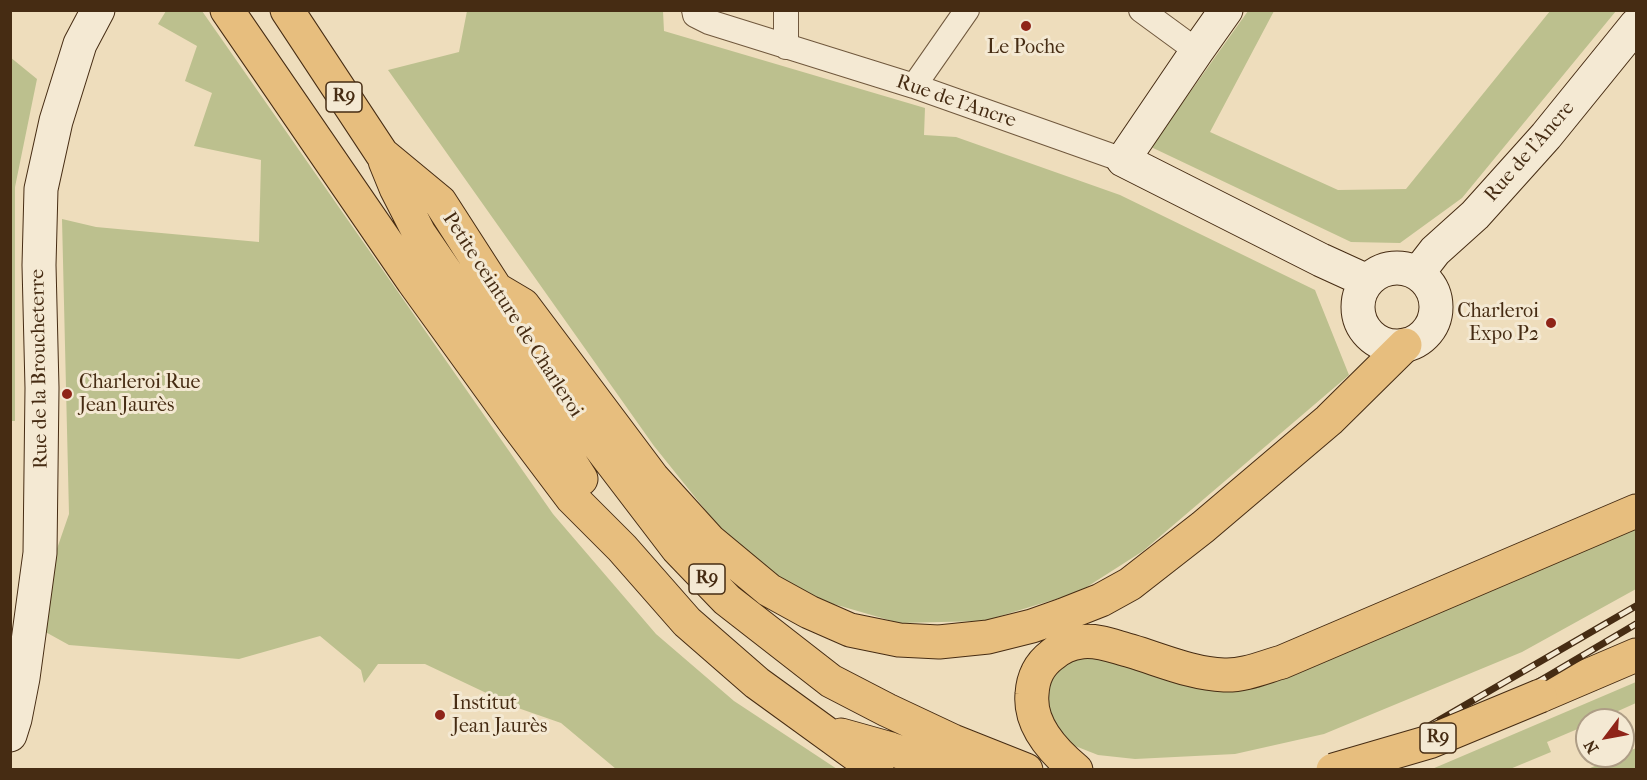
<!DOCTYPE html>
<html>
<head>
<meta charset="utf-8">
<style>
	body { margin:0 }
	#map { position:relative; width:1647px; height:780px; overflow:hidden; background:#eeddbc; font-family:"IM FELL French Canon",serif }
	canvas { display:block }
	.frame { position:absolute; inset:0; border:12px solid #462c13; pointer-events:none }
	.north { position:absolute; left:1575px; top:708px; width:60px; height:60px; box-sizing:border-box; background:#f4e9d3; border:2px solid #ae9d86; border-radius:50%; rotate:238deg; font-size:16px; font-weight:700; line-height:24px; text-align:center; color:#462c13 }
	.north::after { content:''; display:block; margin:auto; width:21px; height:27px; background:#8f2418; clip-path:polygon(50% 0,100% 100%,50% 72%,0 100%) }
</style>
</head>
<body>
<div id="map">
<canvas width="1647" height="780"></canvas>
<div class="frame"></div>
<div class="north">N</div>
</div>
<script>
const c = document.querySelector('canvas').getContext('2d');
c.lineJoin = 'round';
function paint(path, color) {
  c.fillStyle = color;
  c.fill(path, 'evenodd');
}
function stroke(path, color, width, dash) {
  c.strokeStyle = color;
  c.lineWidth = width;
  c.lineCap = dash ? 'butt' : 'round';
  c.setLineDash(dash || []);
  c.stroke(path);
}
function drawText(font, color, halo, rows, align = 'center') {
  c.font = font + ' "IM FELL French Canon",serif';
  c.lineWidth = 6;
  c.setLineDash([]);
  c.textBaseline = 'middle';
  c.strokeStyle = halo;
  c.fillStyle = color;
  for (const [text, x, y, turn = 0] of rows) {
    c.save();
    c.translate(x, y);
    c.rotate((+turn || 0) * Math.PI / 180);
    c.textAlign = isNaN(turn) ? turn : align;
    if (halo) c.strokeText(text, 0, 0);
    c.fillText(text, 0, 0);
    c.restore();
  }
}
paint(new Path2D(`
	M 166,11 L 202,11 L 553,514 L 656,634 L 734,701 L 837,769 L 616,769 L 561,723 L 518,708 L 425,664 L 378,664 L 364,683 L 361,670 L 320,636 L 239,659 L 69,645 L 31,624 L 69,514 L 62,219 L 96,227 L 259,242 L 261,160 L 194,146 L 212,93 L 185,81 L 197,46 L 158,24 Z
	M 467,11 L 663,11 L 664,31 L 925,108 L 924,135 L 956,137 L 1120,195 L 1315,290 L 1349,375 L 1143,551 L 1079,592 L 984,621 L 899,623 L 799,594 L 723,532 L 654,446 L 388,70 L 459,52 Z
	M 1248,11 L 1274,11 L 1210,132 L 1338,190 L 1406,189 L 1550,11 L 1616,11 L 1462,198 L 1400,243 L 1351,242 L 1151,147 Z
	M 10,57 L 37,79 L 15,187 L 15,421 L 10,421 Z
	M 1636,523 L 1636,589 L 1522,652 L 1324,734 L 1235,754 L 1135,759 L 1098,755 L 1070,744 L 1048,725 L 1044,684 L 1056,667 L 1077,658 L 1100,657 L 1216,688 Z
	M 1636,682 L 1636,703 L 1598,720 L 1587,720 L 1587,725 L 1547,742 L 1551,752 L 1510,769 L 1432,769 Z
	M 1636,748 L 1636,769 L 1588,769 L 1617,756 L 1623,756 L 1623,754 Z`), '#bcc08e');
const street = new Path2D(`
	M 694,10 L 695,15 L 709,22 L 914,86 L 1123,160
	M 786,10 L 786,47
	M 1141,10 L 1197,51
	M 914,86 L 967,10`);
const secondary = new Path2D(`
	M 1226,10 L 1197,51 L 1123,160 L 1321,260 L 1367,281
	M1358 307a39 39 0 1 1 78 0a39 39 0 1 1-78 0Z
	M 1418,273 L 1435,251 L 1475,215 L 1546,136 L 1636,25
	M 10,735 L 15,719 L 23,678 L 40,553 L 42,388 L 39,265 L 41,189 L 56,121 L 80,44 L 98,10`);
const highway = new Path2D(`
	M 227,10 L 413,281 L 517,425 L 572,498 L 622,548 L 687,622 L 757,683 L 877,770
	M 287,10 L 382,154 L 440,202 L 496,289 L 551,383 L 677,548 L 727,600 L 831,681 L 887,710 L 953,741 L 1026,770
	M 385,161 L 396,188 L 419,233 L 491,338 L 581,479
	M 496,289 L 523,305 L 652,477 L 710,541 L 769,590 L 809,612 L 850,630 L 899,640 L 939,642 L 988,637 L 1032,626 L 1063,615 L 1101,600 L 1130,584 L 1203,527 L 1329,420 L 1405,345
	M 1540,696 L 1636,655
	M 841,735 L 891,749 L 940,766 L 998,765
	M 1076,770 C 1053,751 1029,725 1032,694 C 1033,677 1039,665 1052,655 C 1060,648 1071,643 1081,642 C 1097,639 1115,647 1131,651 C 1161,660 1193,674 1224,675 C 1244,676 1264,667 1282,662 L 1636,511`);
stroke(street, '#70583d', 26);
stroke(secondary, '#462c13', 35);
stroke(highway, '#462c13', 35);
stroke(street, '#f4e9d3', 24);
stroke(secondary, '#f4e9d3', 33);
stroke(highway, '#e7be7e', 33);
const rail = new Path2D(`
	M 1353,770 L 1636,606
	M 1389,770 L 1636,624`);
stroke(rail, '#462c13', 7);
stroke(rail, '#f4e9d3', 4.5, [14]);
const highwayBridge = new Path2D(`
	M 1333,770 L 1429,742 L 1540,696`);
stroke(highwayBridge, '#462c13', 35, []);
stroke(highwayBridge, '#e7be7e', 33);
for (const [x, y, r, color] of [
	[1026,26,6,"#8f2418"],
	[1551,323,6,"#8f2418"],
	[67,394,6,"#8f2418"],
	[440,715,6,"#8f2418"]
]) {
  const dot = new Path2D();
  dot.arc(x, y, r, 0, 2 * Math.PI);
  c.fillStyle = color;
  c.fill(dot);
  stroke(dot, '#f4e9d3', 2);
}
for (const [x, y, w] of [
	[344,97,36],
	[707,579,36],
	[1438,738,36]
]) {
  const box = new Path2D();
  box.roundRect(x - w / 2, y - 15, w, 30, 4.5);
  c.fillStyle = '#f4e9d3';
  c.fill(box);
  stroke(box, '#462c13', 1.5);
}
drawText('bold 18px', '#462c13', null, [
	["R9",344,97],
	["R9",707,579],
	["R9",1438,738]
]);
drawText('20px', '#462c13', '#f4e9d3', [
	["Le Poche",1026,48,"center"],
	["Charleroi",1539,312,"right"],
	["Expo P2",1539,335,"right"],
	["Charleroi Rue",79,383],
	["Jean Jaurès",79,406],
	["Institut",452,704],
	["Jean Jaurès",452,727]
], 'left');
drawText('20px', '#462c13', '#f4e9d3', [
	["Rue de l'Ancre",956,102,19],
	["Rue de l'Ancre",1530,152,-49],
	["Petite ceinture de Charleroi",512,315,57],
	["Rue de la Broucheterre",40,369,-91]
]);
</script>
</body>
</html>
